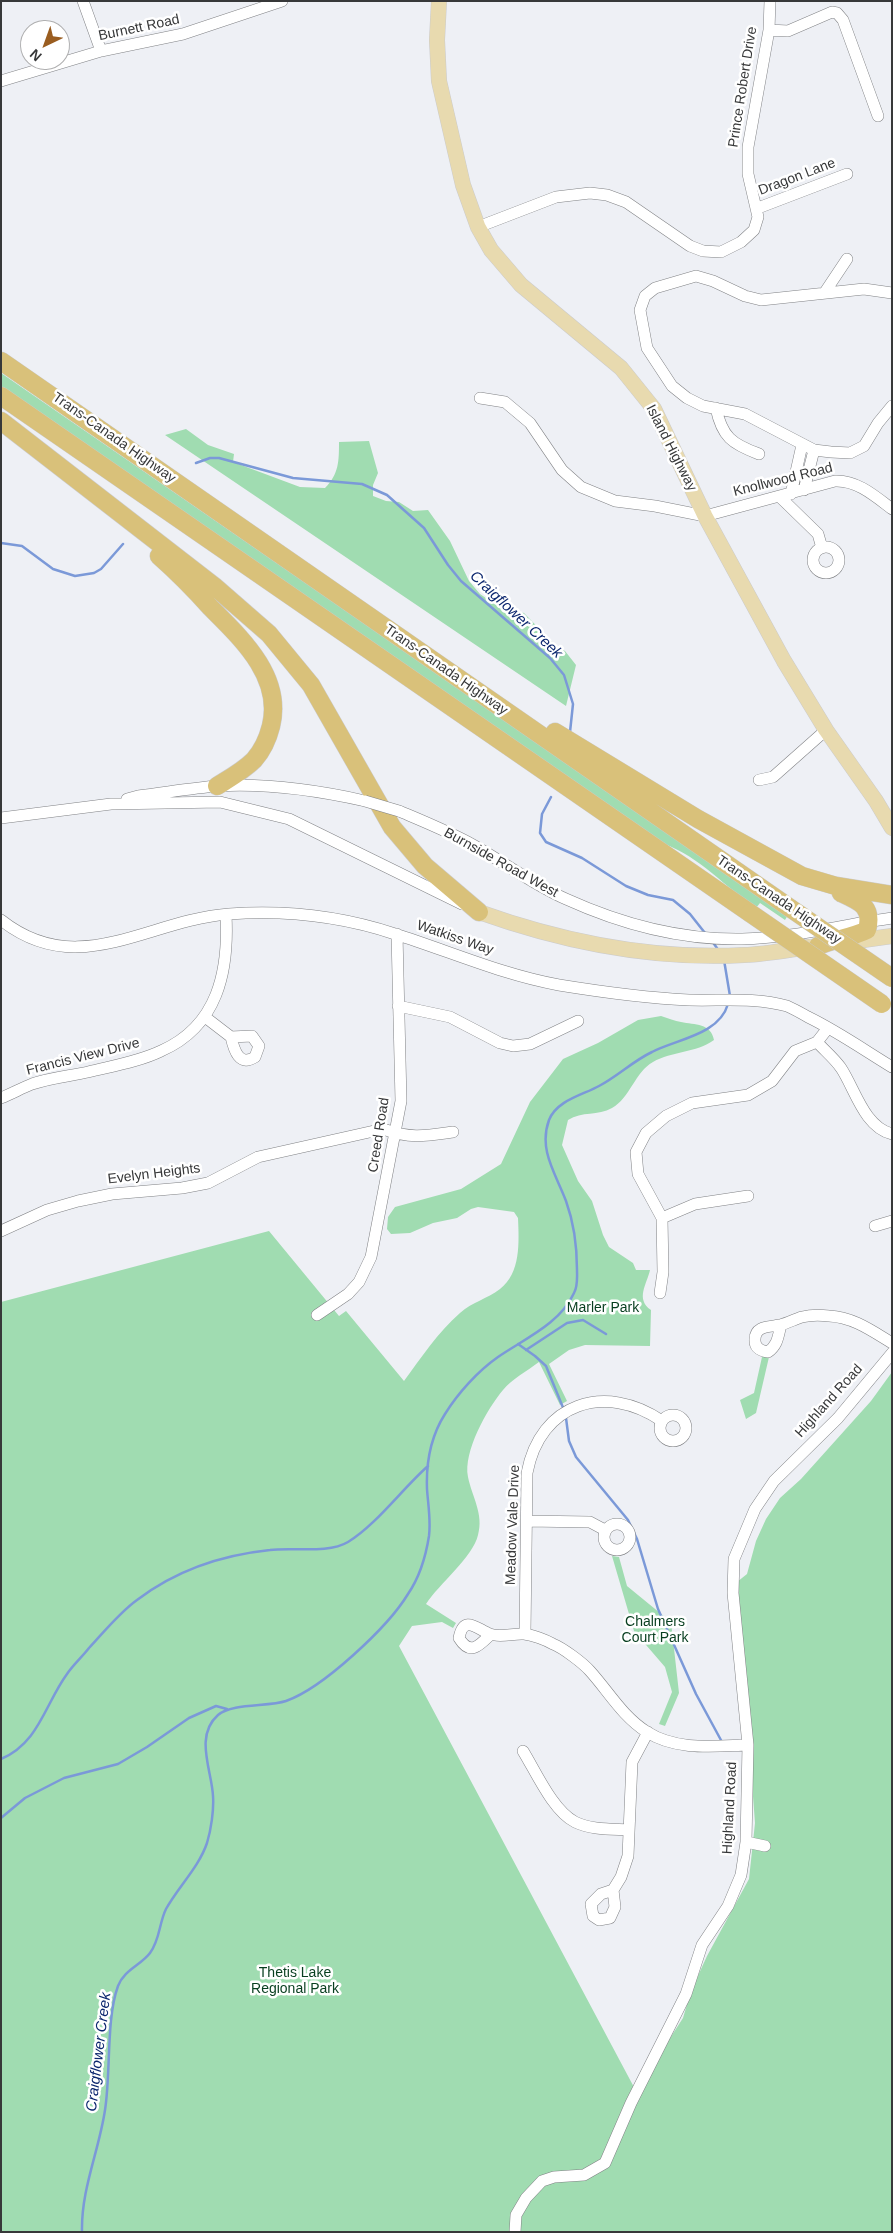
<!DOCTYPE html>
<html>
<head>
<meta charset="utf-8">
<style>
	body { margin:0 }
	#map { position:relative; width:893px; height:2233px; overflow:hidden; background:#eef0f5; font-family:Arial,sans-serif }
	canvas { display:block }
	.frame { position:absolute; inset:0; border:2px solid #373839; pointer-events:none }
	.north { position:absolute; left:20px; top:20px; width:50px; height:50px; box-sizing:border-box; background:#fff; border:1px solid #afafb0; border-radius:50%; rotate:222deg; font-size:14px; font-weight:700; line-height:20px; text-align:center; color:#373839 }
	.north::after { content:''; display:block; margin:auto; width:18px; height:22px; background:#9a5d20; clip-path:polygon(50% 0,100% 100%,50% 72%,0 100%) }
</style>
</head>
<body>
<div id="map">
<canvas width="893" height="2233"></canvas>
<div class="frame"></div>
<div class="north">N</div>
</div>
<script>
const c = document.querySelector('canvas').getContext('2d');
c.lineJoin = 'round';
function paint(path, color) {
  c.fillStyle = color;
  c.fill(path, 'evenodd');
}
function stroke(path, color, width, dash) {
  c.strokeStyle = color;
  c.lineWidth = width;
  c.lineCap = dash ? 'butt' : 'round';
  c.setLineDash(dash || []);
  c.stroke(path);
}
function drawText(font, color, halo, rows, align = 'center') {
  c.font = font + ' Arial,sans-serif';
  c.lineWidth = 5;
  c.setLineDash([]);
  c.textBaseline = 'middle';
  c.strokeStyle = halo;
  c.fillStyle = color;
  for (const [text, x, y, turn = 0] of rows) {
    c.save();
    c.translate(x, y);
    c.rotate((+turn || 0) * Math.PI / 180);
    c.textAlign = isNaN(turn) ? turn : align;
    if (halo) c.strokeText(text, 0, 0);
    c.fillText(text, 0, 0);
    c.restore();
  }
}
paint(new Path2D(`
	M 1,373 L 788,915 L 785,920 L 760,903 L 756,908 C 726,888 699,856 664,844 L 1,388 Z
	M 186,429 L 208,445 L 234,454 L 233,462 L 300,487 L 325,488 C 339,474 339,461 339,442 L 369,441 L 378,473 L 373,485 L 373,496 L 386,501 L 399,502 L 413,511 L 428,510 L 450,541 L 469,581 L 480,594 L 493,603 L 524,613 L 557,647 L 565,651 L 576,665 L 566,706 L 165,435 Z
	M 661,1016 C 668,1018 675,1021 681,1022 C 695,1025 711,1023 714,1040 C 696,1053 672,1051 653,1062 C 635,1072 630,1098 612,1108 C 598,1116 582,1111 568,1120 L 562,1145 L 578,1181 L 592,1201 L 603,1235 L 609,1247 L 633,1263 L 636,1270 L 650,1270 C 647,1284 635,1299 651,1310 L 650,1346 L 585,1345 L 569,1350 L 549,1364 L 567,1401 L 560,1405 L 539,1362 C 527,1371 512,1379 503,1390 C 487,1409 463,1452 468,1477 C 472,1497 484,1514 478,1535 C 473,1557 439,1584 426,1604 L 456,1623 L 453,1628 L 442,1622 L 412,1626 L 399,1646 L 636,2091 L 683,2018 L 691,1991 L 707,1956 L 749,1879 L 755,1823 L 737,1582 L 747,1574 L 756,1541 L 766,1519 L 780,1498 L 801,1479 L 871,1401 L 892,1372 L 892,2232 L 1,2232 L 1,1302 L 269,1231 L 339,1316 L 346,1311 L 404,1381 C 421,1358 438,1332 460,1313 C 472,1302 487,1299 500,1289 C 521,1273 519,1242 518,1218 L 514,1212 L 478,1207 L 471,1209 L 457,1218 L 433,1223 L 410,1233 L 391,1234 L 387,1229 L 388,1217 L 395,1207 L 461,1189 L 501,1164 L 530,1102 L 563,1059 L 598,1043 L 638,1020 Z
	M 762,1357 L 769,1357 L 756,1413 L 746,1419 L 740,1400 L 754,1393 Z
	M 612,1556 L 619,1557 L 627,1586 L 671,1622 L 679,1693 L 665,1726 L 659,1724 L 672,1692 L 665,1667 L 634,1631 Z`), '#a0dcb1');
stroke(new Path2D(`
	M 196,463 L 210,458 L 219,458 L 293,478 L 362,484 L 387,495 L 424,528 L 448,565 L 461,581 L 550,658 L 564,675 L 573,704 L 570,732
	M 1,543 L 22,546 L 53,569 L 75,576 L 94,573 L 101,569 L 123,544
	M 551,797 L 542,814 L 540,833 L 546,842 L 582,858 L 626,886 L 648,895 L 673,900 L 690,914 L 705,933
	M 712,941 L 719,951
	M 724,960 L 730,996
	M 518,1344 L 535,1356 L 546,1366 L 564,1410
	M 526,1350 L 567,1323 L 583,1320 L 606,1334
	M 566,1418 L 569,1441 L 576,1457 L 628,1520 L 637,1539 L 658,1609 L 696,1694 L 722,1742
	M 1,1759 C 39,1743 45,1704 67,1674 C 73,1665 82,1657 89,1648 C 104,1632 119,1613 137,1600 C 175,1571 222,1555 270,1550 C 292,1547 328,1554 348,1542 C 376,1525 403,1488 428,1466
	M 1,1818 L 25,1798 L 64,1778 L 118,1764 L 147,1747 L 189,1718 L 216,1706 L 227,1709
	M 82,2232 C 81,2189 99,2151 105,2110 C 111,2072 106,2019 118,1986 C 124,1970 141,1965 150,1953 C 160,1940 159,1923 166,1909 C 178,1887 199,1867 207,1843 C 211,1830 214,1810 213,1796 C 212,1771 194,1736 218,1715 C 232,1703 268,1707 286,1701 C 323,1688 388,1627 408,1594 C 419,1578 426,1555 429,1536 C 431,1520 428,1504 427,1489 C 426,1463 431,1436 445,1414 C 458,1393 478,1371 498,1357 C 524,1339 560,1324 574,1293 C 578,1286 577,1277 577,1270 C 577,1246 574,1223 566,1201 C 556,1174 538,1150 549,1120 C 557,1100 583,1095 599,1086 C 618,1076 633,1061 652,1052 C 677,1039 719,1035 728,1004`), '#7b99d8', 2.5);
const minor = new Path2D(`
	M 83,1 L 101,51
	M 769,30 L 788,31 L 832,12 L 837,13 L 843,20 L 878,116
	M 1,81 L 101,51 L 183,34 L 282,1
	M 758,208 L 847,174
	M 478,227 L 556,197 L 590,193 L 607,195 L 626,202 L 690,246 L 703,251 L 721,252 L 741,242 L 754,230 L 758,217 L 748,174 L 748,147 L 769,30 L 770,1
	M 825,292 L 847,259
	M 892,293 L 864,289 L 761,300 L 745,296 L 713,281 L 696,276 L 655,288 L 645,296 L 640,310 L 647,348 L 672,386 L 687,398 L 703,406 L 745,414 L 814,450 L 831,452 L 850,453 L 864,446 L 878,423 L 892,406
	M 480,398 L 505,402 L 530,423 L 562,470 L 581,487 L 615,501 L 655,506 L 705,516 L 835,481 C 857,480 875,496 892,509
	M 716,408 C 722,437 732,444 759,454
	M 804,490 L 814,450
	M 791,494 L 802,445
	M 780,497 L 818,534 L 822,548
	M813 560a13 13 0 1 1 26 0a13 13 0 1 1-26 0Z
	M 759,780 L 773,777 L 826,730
	M 127,799 L 138,796 C 164,793 191,788 218,786 C 268,783 316,790 365,801
	M 399,811 C 425,822 450,832 475,846 C 505,863 534,885 566,899 C 621,924 681,940 742,939 C 792,938 842,925 892,918
	M 1,818 L 111,804 L 220,802 L 289,819 L 462,904
	M 1,920 C 78,981 147,920 229,914 C 285,910 341,916 395,934 C 449,951 503,975 559,985 C 602,992 646,998 689,1000 C 721,1001 755,997 787,1006 C 794,1009 801,1013 808,1017 C 837,1031 864,1050 892,1067
	M 398,1006 L 450,1017 L 500,1043 L 513,1046 L 530,1044 L 578,1021
	M 205,1017 L 231,1037 C 234,1050 239,1067 255,1057 L 259,1046 L 252,1036 L 231,1037
	M 817,1042 C 824,1050 834,1058 841,1068 C 855,1089 864,1127 892,1134
	M 1,1098 C 11,1094 22,1088 32,1084 C 49,1078 70,1076 88,1072 C 112,1066 138,1062 161,1051 C 218,1026 229,971 226,915
	M 662,1218 L 695,1204 L 748,1196
	M 875,1226 L 892,1221
	M 1,1231 L 47,1210 L 78,1201 L 112,1194 L 182,1188 L 208,1183 L 258,1157 L 383,1129 C 411,1139 425,1136 453,1132
	M 660,1293 L 663,1272 L 662,1218 L 638,1174 L 636,1152 L 646,1133 L 666,1116 L 692,1103 L 748,1095 L 772,1081 L 795,1051 L 817,1042 L 828,1028
	M 317,1315 L 348,1294 L 359,1282 L 371,1257 L 401,1101 L 397,934
	M 781,1325 C 778,1336 778,1345 768,1352 C 761,1351 755,1348 755,1341 C 754,1325 770,1327 780,1325 C 788,1323 795,1319 802,1317 C 810,1315 821,1315 829,1316 C 853,1317 872,1331 892,1343
	M660 1428a13 13 0 1 1 26 0a13 13 0 1 1-26 0Z
	M 527,1521 L 590,1522 L 605,1530
	M604 1537a13 13 0 1 1 26 0a13 13 0 1 1-26 0Z
	M 525,1634 L 527,1473 C 540,1403 605,1382 662,1421
	M 490,1635 C 479,1646 470,1656 459,1638 C 464,1613 478,1630 490,1634 C 500,1638 514,1633 524,1634 C 533,1635 546,1640 553,1644 C 563,1648 583,1663 590,1671 C 609,1692 622,1716 647,1732 C 677,1751 714,1746 748,1745
	M 523,1751 C 536,1772 553,1811 575,1822 C 591,1830 612,1829 629,1830
	M 746,1842 L 765,1846
	M 613,1890 L 601,1894 L 591,1904 L 593,1916 L 599,1920 L 610,1918 L 615,1907 L 613,1890 L 621,1877 L 628,1856 L 632,1762 L 648,1732
	M 515,2232 L 516,2215 L 526,2198 L 542,2181 L 554,2177 L 584,2175 L 605,2163 L 631,2103 L 686,1994 L 702,1945 L 728,1906 L 741,1875 L 746,1842 L 748,1745 L 733,1593 L 734,1559 L 755,1509 L 774,1481 L 838,1418 L 892,1353`);
const major = new Path2D(`
	M 439,1 L 437,40 L 439,81 L 463,185 L 478,227 L 491,250 L 521,285 L 621,368 L 654,409 L 705,516 L 784,661 L 826,730 L 876,801 L 892,828
	M 479,912 C 563,942 654,960 744,955 C 766,954 787,950 809,947
	M 849,942 L 892,936`);
const highway = new Path2D(`
	M 1,361 L 790,908
	M 1,396 L 750,913
	M 1,421 L 214,586 L 269,634 L 311,685 L 392,827 L 425,866 L 479,912
	M 159,556 C 177,572 194,589 210,607 C 242,639 283,677 271,726 C 268,738 262,751 254,760 C 243,771 230,778 217,786
	M 555,732 L 698,819 L 802,876 L 836,886 L 892,895
	M 818,946 C 834,939 851,938 867,930 C 873,907 861,902 841,893`);
stroke(minor, '#808285', 12);
stroke(major, '#cbcbcc', 16);
stroke(highway, '#cbcbcc', 19);
stroke(minor, '#fff', 11);
stroke(major, '#e8daaf', 15);
stroke(highway, '#d9c17a', 18);
const minorBridge = new Path2D(`
	M 365,801 L 399,811`);
const highwayBridge = new Path2D(`
	M 790,908 L 892,978
	M 750,913 L 882,1004`);
stroke(minorBridge, '#808285', 12, []);
stroke(highwayBridge, '#cbcbcc', 19, []);
stroke(minorBridge, '#fff', 11);
stroke(highwayBridge, '#d9c17a', 18);
drawText('14px', '#373839', '#fff', [
	["Burnett Road",139,28,-12],
	["Prince Robert Drive",743,87,-81],
	["Dragon Lane",797,177,-21],
	["Trans-Canada Highway",114,438,35],
	["Island Highway",671,448,63],
	["Knollwood Road",783,480,-14],
	["Trans-Canada Highway",446,670,35],
	["Burnside Road West",501,863,29],
	["Trans-Canada Highway",779,900,34],
	["Watkiss Way",455,938,19],
	["Francis View Drive",83,1057,-14],
	["Creed Road",379,1135,-81],
	["Evelyn Heights",154,1174,-7],
	["Highland Road",829,1401,-48],
	["Meadow Vale Drive",513,1525,-88],
	["Highland Road",730,1808,-87]
]);
drawText('14px', '#073e1f', '#fff', [
	["Marler Park",603,1308],
	["Chalmers",655,1622],
	["Court Park",655,1638],
	["Thetis Lake",295,1973],
	["Regional Park",295,1989]
]);
drawText('italic 15px', '#0b266e', '#fff', [
	["Craigflower Creek",516,615,43],
	["Craigflower Creek",99,2052,-83]
]);
</script>
</body>
</html>
